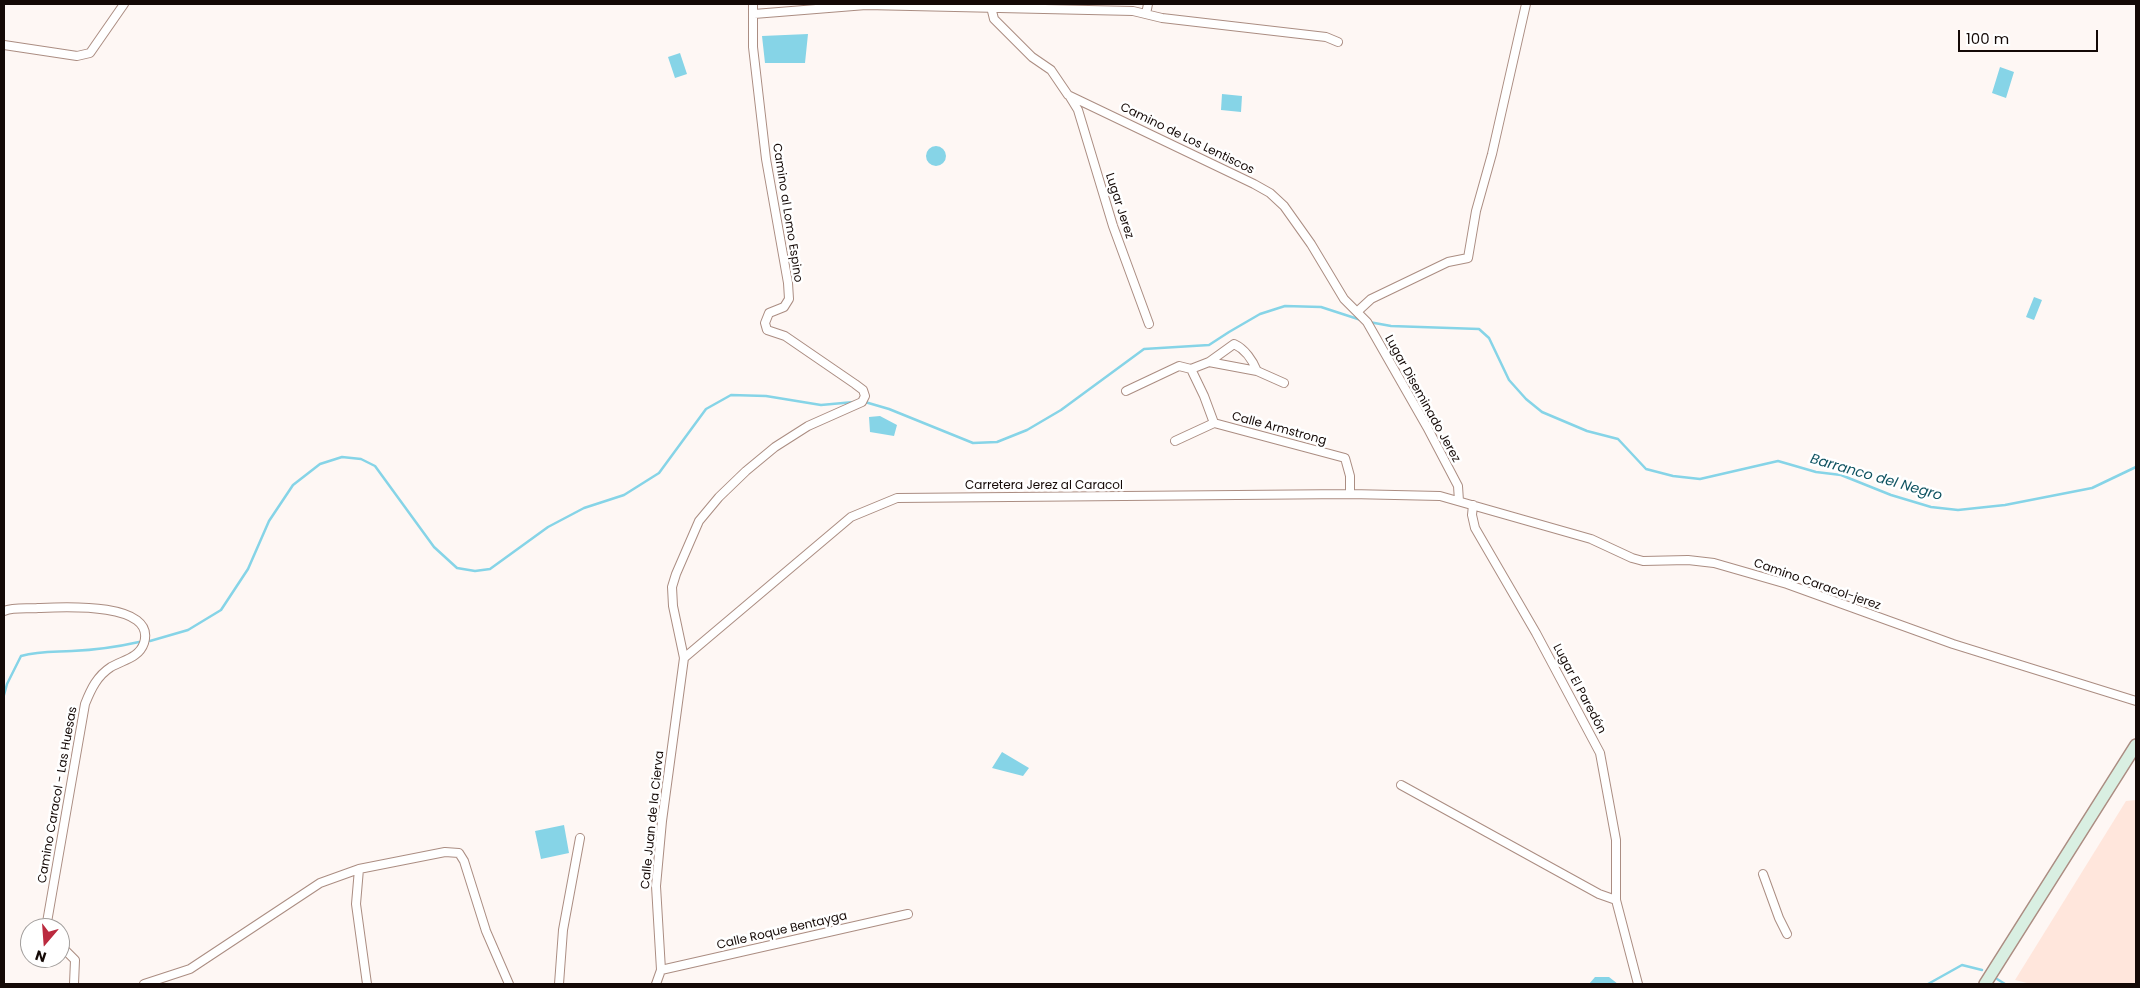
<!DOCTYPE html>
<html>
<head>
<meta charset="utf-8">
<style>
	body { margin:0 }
	#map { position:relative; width:2140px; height:988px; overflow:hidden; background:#fef7f4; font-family:Poppins,sans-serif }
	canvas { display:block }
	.frame { position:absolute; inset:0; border:5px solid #140906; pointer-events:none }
	.north { position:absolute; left:20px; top:918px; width:50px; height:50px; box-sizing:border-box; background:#fff; border:1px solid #a19d9b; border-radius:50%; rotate:198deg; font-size:14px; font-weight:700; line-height:20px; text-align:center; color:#140906 }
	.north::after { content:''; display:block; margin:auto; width:18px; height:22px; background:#bb2a3f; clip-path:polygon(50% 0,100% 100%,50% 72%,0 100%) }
	.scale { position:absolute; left:1958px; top:30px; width:140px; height:22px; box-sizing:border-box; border:2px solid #140906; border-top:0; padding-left:6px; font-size:15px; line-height:18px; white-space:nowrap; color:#140906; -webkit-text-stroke:4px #fff; paint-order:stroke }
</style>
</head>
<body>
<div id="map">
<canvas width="2140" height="988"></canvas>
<div class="frame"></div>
<div class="north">N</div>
<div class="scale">100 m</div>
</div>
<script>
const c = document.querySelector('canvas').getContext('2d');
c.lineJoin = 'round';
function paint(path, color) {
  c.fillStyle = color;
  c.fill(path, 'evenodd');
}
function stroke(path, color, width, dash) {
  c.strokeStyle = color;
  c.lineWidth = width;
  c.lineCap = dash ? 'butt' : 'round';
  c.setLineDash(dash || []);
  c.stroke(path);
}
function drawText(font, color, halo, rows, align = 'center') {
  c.font = font + ' Poppins,sans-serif';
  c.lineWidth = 5;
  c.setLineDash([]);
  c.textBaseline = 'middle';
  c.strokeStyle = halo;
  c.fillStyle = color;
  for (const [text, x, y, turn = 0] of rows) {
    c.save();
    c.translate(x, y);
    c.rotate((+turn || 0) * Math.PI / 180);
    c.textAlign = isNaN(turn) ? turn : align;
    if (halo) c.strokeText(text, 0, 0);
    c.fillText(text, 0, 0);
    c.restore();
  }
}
paint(new Path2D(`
	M 2136,800 L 2136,984 L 2031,984 L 2015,980 L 2126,801 Z`), '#ffe6dc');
paint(new Path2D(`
	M 808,34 L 805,63 L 765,63 L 762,36 Z
	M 680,53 L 687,74 L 675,78 L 668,57 Z
	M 2000,67 L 2014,72 L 2006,98 L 1992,93 Z
	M 1222,94 L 1242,96 L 1241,112 L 1221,110 Z
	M926 156a10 10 0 1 1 20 0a10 10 0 1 1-20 0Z
	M 2034,297 L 2042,300 L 2034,320 L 2026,317 Z
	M 880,416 L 897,425 L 894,436 L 870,432 L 869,417 Z
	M 1002,752 L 1029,768 L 1023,776 L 992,768 Z
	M 564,825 L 569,853 L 541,859 L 535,831 Z
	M 1595,977 L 1609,977 L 1618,984 L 1589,984 Z`), '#86d4e7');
stroke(new Path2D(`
	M 1369,322 L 1391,326 L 1479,329 L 1489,338 L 1509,380 L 1526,399 L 1542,412 L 1587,431 L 1618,439 L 1646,469 L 1673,476 L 1700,479 L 1778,461 L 1816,472 L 1841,475 L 1891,495 L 1931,507 L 1958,510 L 2005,505 L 2092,488 L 2136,467
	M 865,402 L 889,409 L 973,443 L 997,442 L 1027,430 L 1061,410 L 1144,349 L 1209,345 L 1229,332 L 1260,314 L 1285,306 L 1321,307 L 1361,320
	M 150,641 L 188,630 L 221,610 L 248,569 L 269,521 L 293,485 L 320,464 L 342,457 L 361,459 L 375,466 L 434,547 L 457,568 L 475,571 L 490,569 L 548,527 L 584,508 L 624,495 L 659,473 L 706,409 L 731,395 L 766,396 L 821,405 L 854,402
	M 4,695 L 7,684 L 21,656 C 39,651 53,652 72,651 C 94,650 117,647 139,642
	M 1997,979 L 2005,984
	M 1928,984 L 1962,965 L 1982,970`), '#86d4e7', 2.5);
const minor = new Path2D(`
	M 991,7 L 994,19 L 1032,57 L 1051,70 L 1068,95 L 1254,184 L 1270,193 L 1284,206 L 1311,244 L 1344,299 L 1367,322 L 1427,427 L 1458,486 L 1459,501
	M 754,14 L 866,5 L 1133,11 L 1162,18 L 1326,37 L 1338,42
	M 1146,14 L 1148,4
	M 4,45 L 77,56 L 90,53 L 124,4
	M 1070,97 L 1078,110 L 1113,226 L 1149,324
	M 1358,311 L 1371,299 L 1448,262 L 1468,258 L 1476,211 L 1492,154 L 1526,4
	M 1209,362 L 1257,371 L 1284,383
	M 1191,369 L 1209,362 L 1234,344 C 1245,349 1253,361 1257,371
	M 1126,391 L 1179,366 L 1191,369 L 1204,396 L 1214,423
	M 1175,441 L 1214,423 L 1345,458 L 1350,476 L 1350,494
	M 1473,505 L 1472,515 L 1475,528 L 1536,633 L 1600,753 L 1616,840 L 1616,900 L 1638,984
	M 4,611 C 14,607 27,609 38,608 C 60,607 157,601 144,643 C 139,658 123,660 111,667 C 97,676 91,689 85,704 L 46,928
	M 684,658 L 851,517 L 897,498 L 1350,494 L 1440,496 L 1591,539 L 1632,558 L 1643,561 L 1688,560 L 1714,563 L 1787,584 L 1953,644 L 2136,701
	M 1401,785 L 1599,894 L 1616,900
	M 359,869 L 356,904 L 367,984
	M 1763,874 L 1779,918 L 1787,934
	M 60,945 L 75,960 L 74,984
	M 661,970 L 908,914
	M 144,984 L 190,969 L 320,883 L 359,869 L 445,852 L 459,853 L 464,861 L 486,931 L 509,984
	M 559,984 L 563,930 L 580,838
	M 656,984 L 661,970 L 656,886 L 662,821 L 684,658 L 673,606 L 672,587 L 676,574 L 699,521 L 719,497 L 746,471 L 775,447 L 808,426 L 862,402 L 865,396 L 863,390 L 855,384 L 785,336 L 767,330 L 765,323 L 769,313 L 784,307 L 789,299 L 788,283 L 766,159 L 753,47 L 753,4`);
const secondary = new Path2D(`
	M 1985,984 L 2136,745`);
stroke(minor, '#ab8d82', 10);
stroke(secondary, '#ab8d82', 14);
stroke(minor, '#fff', 8);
stroke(secondary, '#d9efe2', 11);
drawText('12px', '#140906', '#fff', [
	["Camino de Los Lentiscos",1187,139,26],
	["Lugar Jerez",1119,206,72],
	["Camino al Lomo Espino",787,213,81],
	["Lugar Diseminado Jerez",1422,399,61],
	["Calle Armstrong",1279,429,15],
	["Carretera Jerez al Caracol",1044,486],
	["Camino Caracol-jerez",1817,585,19],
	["Lugar El Paredón",1579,689,62],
	["Camino Caracol - Las Huesas",58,795,-80],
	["Calle Juan de la Cierva",653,820,-84],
	["Calle Roque Bentayga",782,931,-13]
]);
drawText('italic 14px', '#0f5361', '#fff', [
	["Barranco del Negro",1876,478,16]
]);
</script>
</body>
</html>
